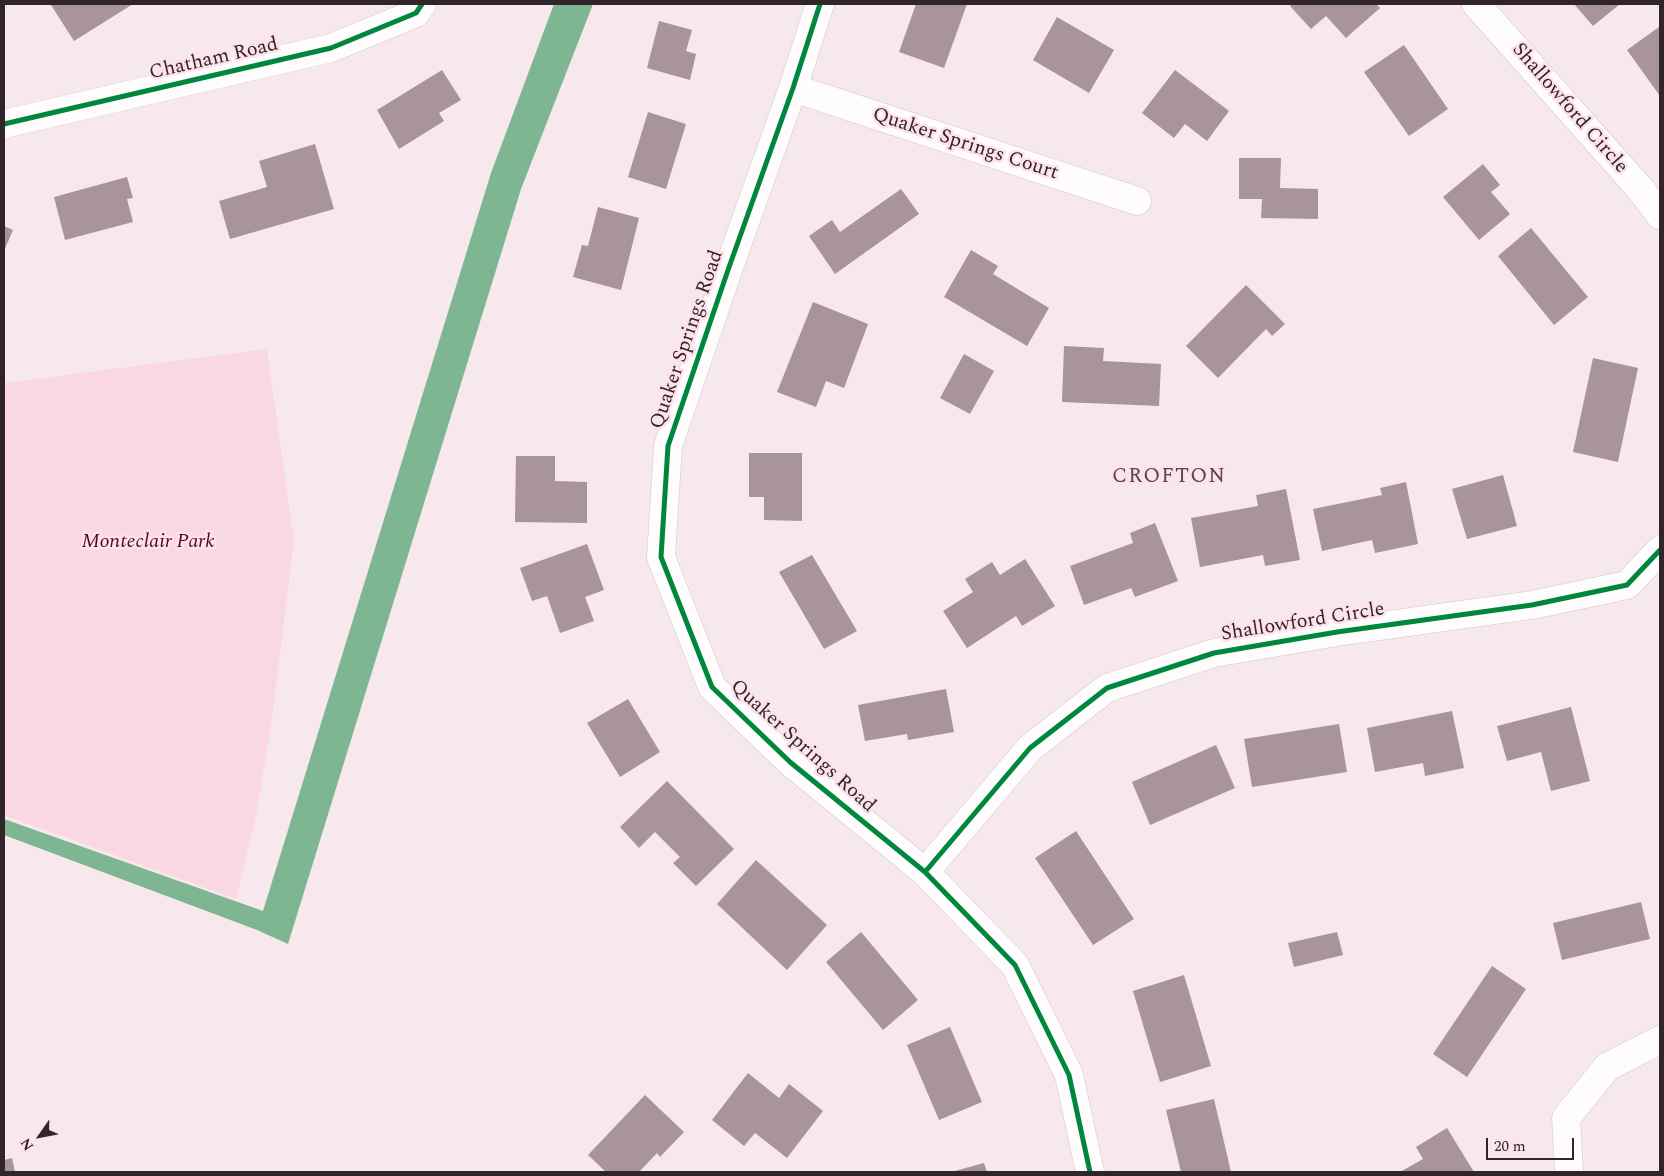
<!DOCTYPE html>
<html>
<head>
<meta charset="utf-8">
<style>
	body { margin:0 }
	#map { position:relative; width:1664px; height:1176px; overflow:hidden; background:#f7e8ed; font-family:Spectral,serif }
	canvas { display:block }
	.frame { position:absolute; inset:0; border:5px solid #312529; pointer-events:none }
	.north { position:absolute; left:15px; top:1111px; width:50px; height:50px; -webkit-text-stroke:4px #fde2ea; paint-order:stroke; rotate:237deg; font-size:14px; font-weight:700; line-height:20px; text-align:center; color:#312529 }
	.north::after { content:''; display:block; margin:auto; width:18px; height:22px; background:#312529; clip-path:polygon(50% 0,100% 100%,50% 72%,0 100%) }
	.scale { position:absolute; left:1486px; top:1138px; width:88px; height:22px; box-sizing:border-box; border:2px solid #312529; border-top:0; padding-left:6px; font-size:15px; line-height:18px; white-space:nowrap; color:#312529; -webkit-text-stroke:4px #fde2ea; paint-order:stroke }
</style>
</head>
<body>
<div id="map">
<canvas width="1664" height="1176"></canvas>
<div class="frame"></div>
<div class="north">N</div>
<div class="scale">20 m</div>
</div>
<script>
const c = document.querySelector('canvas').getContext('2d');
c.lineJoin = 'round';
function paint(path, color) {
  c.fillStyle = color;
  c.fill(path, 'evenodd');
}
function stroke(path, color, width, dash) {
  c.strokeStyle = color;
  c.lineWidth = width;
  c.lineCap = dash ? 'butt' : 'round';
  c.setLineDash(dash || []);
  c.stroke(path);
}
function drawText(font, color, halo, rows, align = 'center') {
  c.font = font + ' Spectral,serif';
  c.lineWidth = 5;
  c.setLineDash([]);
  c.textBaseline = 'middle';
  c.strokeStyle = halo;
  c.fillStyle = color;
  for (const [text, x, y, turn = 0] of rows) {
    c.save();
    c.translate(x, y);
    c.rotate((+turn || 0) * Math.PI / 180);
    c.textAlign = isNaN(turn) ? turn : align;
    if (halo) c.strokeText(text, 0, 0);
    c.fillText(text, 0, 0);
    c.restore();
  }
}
paint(new Path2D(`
	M 267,349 L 294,542 L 272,719 L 256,817 L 236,899 L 4,815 L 4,383 Z`), '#fad8e3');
paint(new Path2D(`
	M 554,4 L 593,4 L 521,189 L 288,944 L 257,930 L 4,835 L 4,819 L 263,911 L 491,173 Z`), '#7eb691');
paint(new Path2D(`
	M 53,4 L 133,4 L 74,41 L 51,5 Z
	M 916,4 L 967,4 L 944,68 L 899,52 Z
	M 1292,4 L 1376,4 L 1380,8 L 1346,38 L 1326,16 L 1311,29 L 1290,6 Z
	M 1574,4 L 1620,4 L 1593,26 Z
	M 1057,17 L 1114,50 L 1089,93 L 1033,60 Z
	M 659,21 L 692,30 L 686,51 L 696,54 L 690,80 L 647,68 Z
	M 1659,27 L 1660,29 L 1660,96 L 1627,50 Z
	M 1404,45 L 1448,109 L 1409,136 L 1364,72 Z
	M 442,70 L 461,100 L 439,113 L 444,121 L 399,149 L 377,110 Z
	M 1175,70 L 1229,111 L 1207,141 L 1185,124 L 1174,138 L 1142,113 Z
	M 648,112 L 686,124 L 666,189 L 628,177 Z
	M 315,144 L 334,209 L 230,239 L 219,201 L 267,187 L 259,161 Z
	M 1239,158 L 1281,158 L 1280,188 L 1318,189 L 1318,219 L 1261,218 L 1262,199 L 1239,199 Z
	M 1483,164 L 1500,185 L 1491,192 L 1510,214 L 1479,240 L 1443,197 Z
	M 127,177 L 133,198 L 127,199 L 133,222 L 65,240 L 54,197 Z
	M 901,189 L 919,214 L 835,274 L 809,236 L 832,220 L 840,232 Z
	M 598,207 L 639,218 L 621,290 L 573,277 L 582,245 L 588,246 Z
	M 4,226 L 13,230 L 4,251 Z
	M 1531,228 L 1588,297 L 1554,325 L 1498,256 Z
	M 971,250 L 998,266 L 993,274 L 1049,308 L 1027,346 L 944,297 Z
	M 1246,285 L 1285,324 L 1272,336 L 1266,329 L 1218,378 L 1186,346 Z
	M 813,302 L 868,324 L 844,388 L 826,381 L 816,407 L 777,392 Z
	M 1064,346 L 1104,348 L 1103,361 L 1161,364 L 1159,406 L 1062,402 Z
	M 964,354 L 994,371 L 970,414 L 940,398 Z
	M 1593,358 L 1638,368 L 1618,462 L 1573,452 Z
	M 749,453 L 802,453 L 802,521 L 764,520 L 764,497 L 749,497 Z
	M 516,456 L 555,456 L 555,481 L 587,482 L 587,523 L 515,522 Z
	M 1503,475 L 1517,526 L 1467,539 L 1452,489 Z
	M 1406,482 L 1418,544 L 1375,553 L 1372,540 L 1322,551 L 1313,509 L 1382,495 L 1380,488 Z
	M 1286,489 L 1300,560 L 1265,566 L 1263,555 L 1200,567 L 1191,518 L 1258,506 L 1256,495 Z
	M 1155,523 L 1178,581 L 1135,597 L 1131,588 L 1084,605 L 1070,566 L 1133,543 L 1130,533 Z
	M 587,544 L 604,590 L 585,597 L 594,621 L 560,633 L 547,596 L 532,601 L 520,568 Z
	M 812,555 L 857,631 L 824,649 L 779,572 Z
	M 1025,559 L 1055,606 L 1022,626 L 1016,616 L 967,648 L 943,611 L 973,592 L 965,579 L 992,562 L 1000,575 Z
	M 946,689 L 954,732 L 908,740 L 907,734 L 865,741 L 858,705 Z
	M 628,699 L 660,752 L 620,777 L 587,723 Z
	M 1571,707 L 1590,781 L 1551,791 L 1541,752 L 1507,761 L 1497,726 Z
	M 1452,711 L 1464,768 L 1425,776 L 1423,763 L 1375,772 L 1367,728 Z
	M 1339,724 L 1347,772 L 1252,787 L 1244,739 Z
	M 1216,745 L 1235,788 L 1150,825 L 1132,782 Z
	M 667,781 L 734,849 L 696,886 L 673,863 L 680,857 L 655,832 L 639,848 L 620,827 Z
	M 1076,831 L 1134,919 L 1093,945 L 1035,858 Z
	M 756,860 L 827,925 L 787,970 L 717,904 Z
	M 1641,902 L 1650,939 L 1562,960 L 1553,923 Z
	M 861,932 L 918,1000 L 883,1030 L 826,962 Z
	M 1337,932 L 1343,955 L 1294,967 L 1288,943 Z
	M 1492,966 L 1526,989 L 1467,1077 L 1433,1054 Z
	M 1184,975 L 1211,1066 L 1160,1082 L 1133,991 Z
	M 950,1027 L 982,1102 L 939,1120 L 907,1045 Z
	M 748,1073 L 779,1098 L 789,1084 L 823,1111 L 787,1158 L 755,1133 L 744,1146 L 712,1120 Z
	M 645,1095 L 684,1132 L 660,1157 L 657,1153 L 639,1172 L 606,1172 L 588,1155 Z
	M 1214,1099 L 1231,1172 L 1181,1172 L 1166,1110 Z
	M 1447,1128 L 1474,1172 L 1400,1172 L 1423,1159 L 1416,1147 Z
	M 12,1158 L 15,1172 L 4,1172 L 4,1160 Z
	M 984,1163 L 987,1172 L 951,1172 Z`), '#a9939c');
const minor = new Path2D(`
	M 820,4 L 793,88 L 728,270 L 668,446 L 661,557 L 712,687 L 790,762 L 925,872 L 1015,965 L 1069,1075 L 1090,1172
	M 1476,4 L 1642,191 L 1660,215
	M 793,88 L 1137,201
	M 4,124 L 331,48 L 416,13 L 422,4
	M 925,872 L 1030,748 L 1107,688 L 1214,653 L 1337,632 L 1532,605 L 1627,585 L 1660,550
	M 1569,1172 L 1566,1118 L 1607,1067 L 1660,1040`);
stroke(minor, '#d2c6ca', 29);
stroke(minor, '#fefcfc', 28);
stroke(new Path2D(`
	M 820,4 L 793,88 L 728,270 L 668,446 L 661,557 L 712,687 L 790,762 L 925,872 L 1015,965 L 1069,1075 L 1090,1172
	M 4,124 L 331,48 L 416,13 L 422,4
	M 925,872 L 1030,748 L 1107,688 L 1214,653 L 1337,632 L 1532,605 L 1627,585 L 1660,550`), '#00873e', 5);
drawText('20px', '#312529', '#fde2ea', [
	["Chatham Road",214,60,-13],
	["Shallowford Circle",1569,109,49],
	["Quaker Springs Court",965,145,18],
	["Quaker Springs Road",688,340,-71],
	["Shallowford Circle",1303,623,-9],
	["Quaker Springs Road",802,747,42]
]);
drawText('italic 20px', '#57022d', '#fde2ea', [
	["Monteclair Park",148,543]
]);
c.letterSpacing = '1px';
drawText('21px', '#5e444c', '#fde2ea', [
	["CROFTON",1169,478]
]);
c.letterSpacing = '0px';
</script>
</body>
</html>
